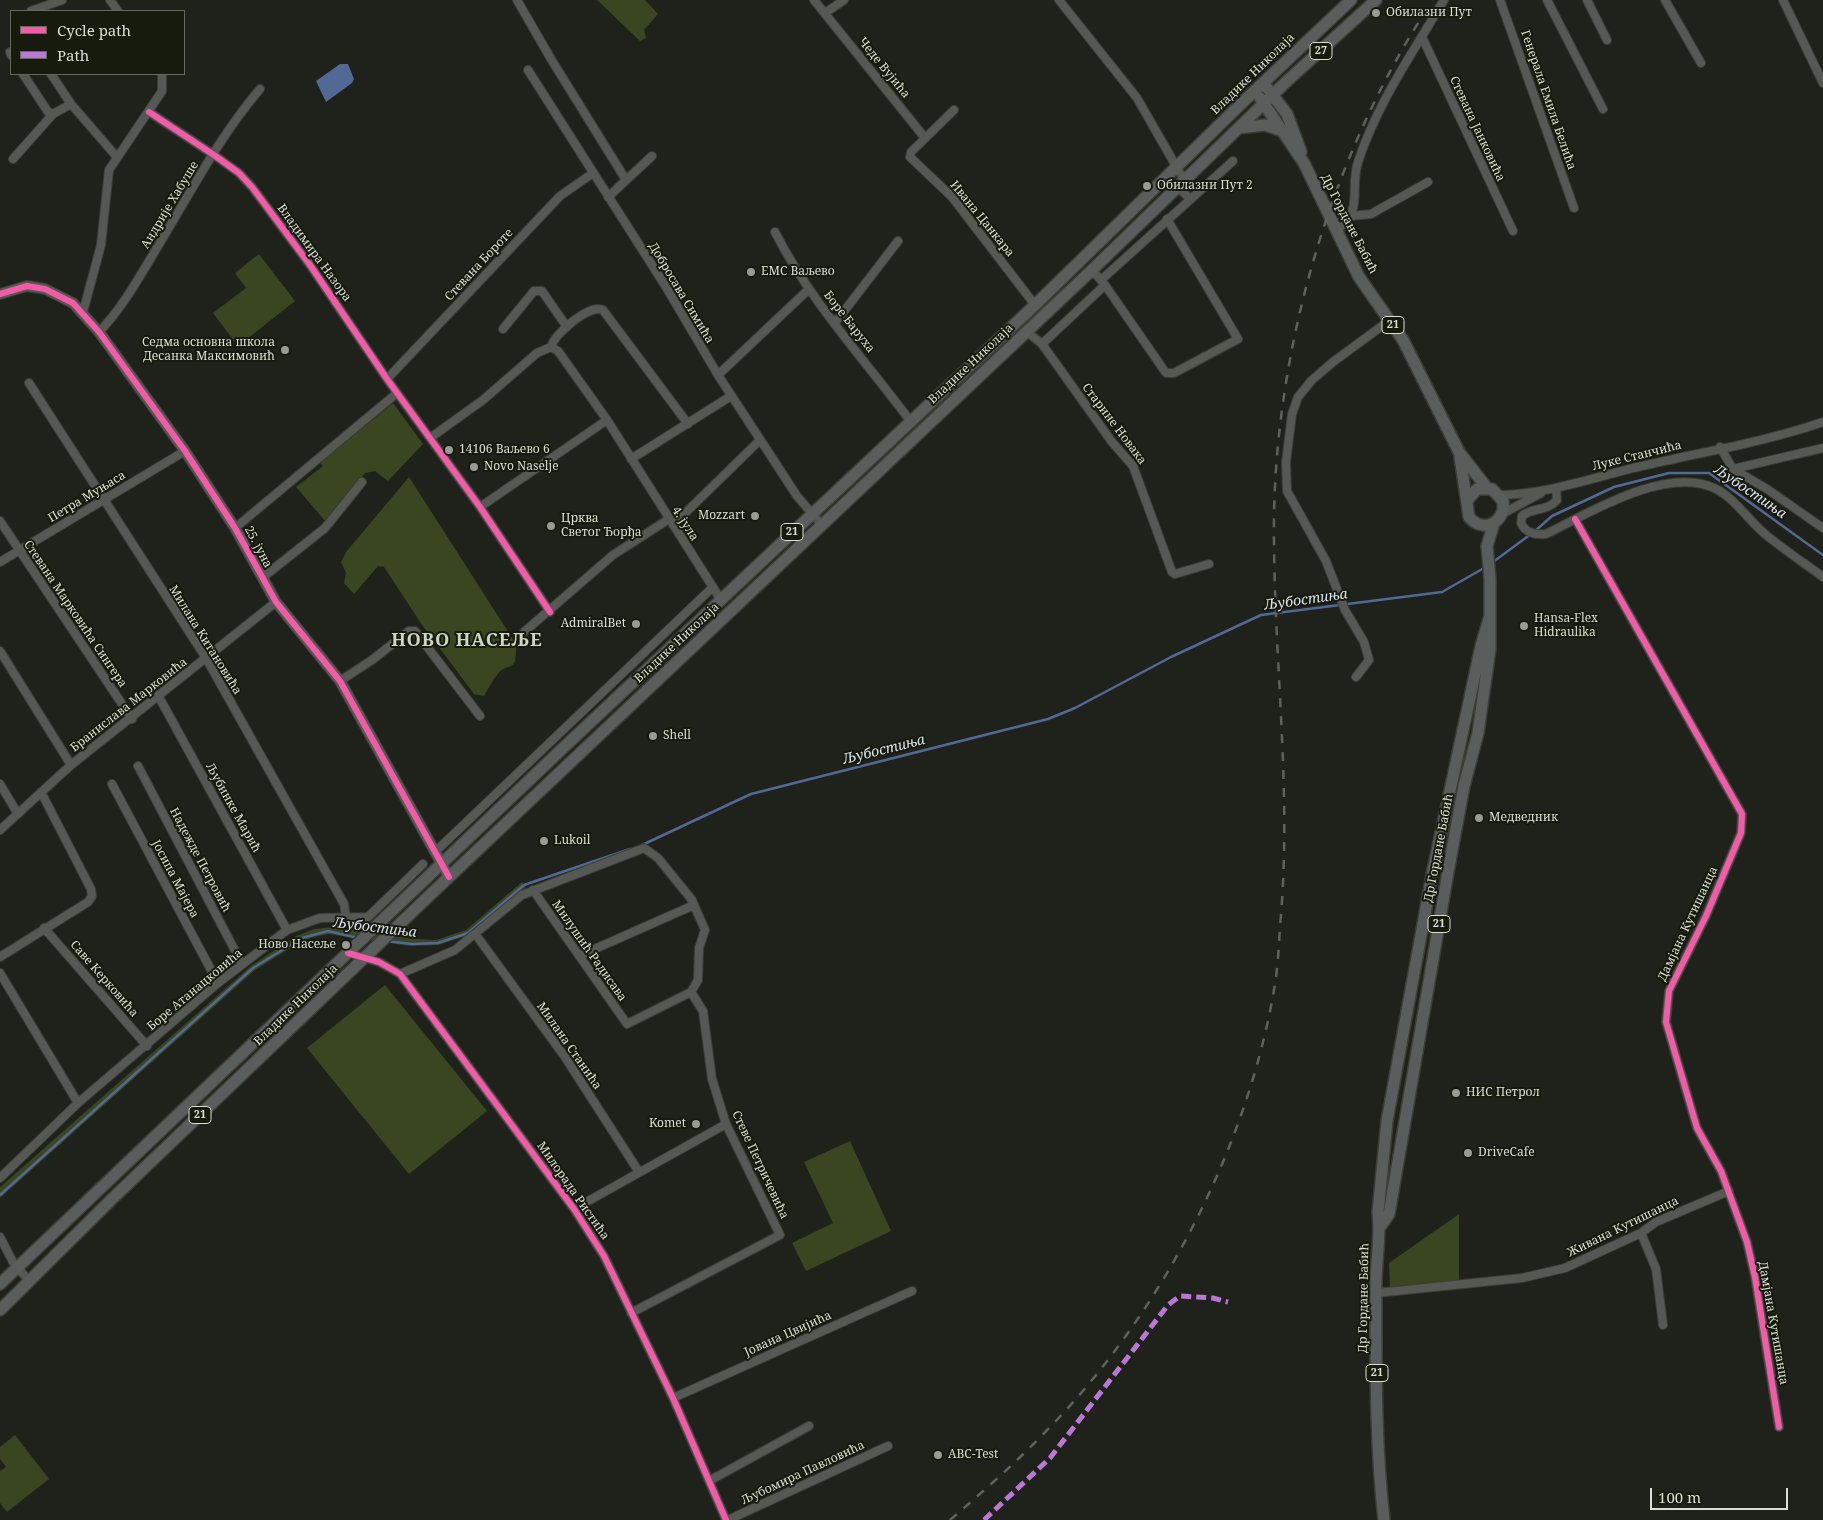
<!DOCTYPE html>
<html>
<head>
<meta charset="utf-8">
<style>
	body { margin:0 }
	#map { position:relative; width:1823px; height:1520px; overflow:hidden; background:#1f221a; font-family:"Noto Serif",serif }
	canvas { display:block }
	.legend { position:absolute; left:10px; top:10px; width:175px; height:65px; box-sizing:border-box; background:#161b0e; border:1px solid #64695e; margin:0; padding:6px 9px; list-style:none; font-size:15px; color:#daded5 }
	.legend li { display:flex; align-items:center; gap:10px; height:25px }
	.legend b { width:25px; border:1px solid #64695e }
	.scale { position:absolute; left:1650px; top:1488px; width:138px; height:22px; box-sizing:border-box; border:2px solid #daded5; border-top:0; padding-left:6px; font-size:15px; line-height:18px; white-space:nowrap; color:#daded5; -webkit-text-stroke:4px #161b0e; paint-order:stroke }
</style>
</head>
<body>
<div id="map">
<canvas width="1823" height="1520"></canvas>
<ul class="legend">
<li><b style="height:6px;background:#f35aa7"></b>Cycle path</li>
<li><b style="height:6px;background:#ba77d6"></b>Path</li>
</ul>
<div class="scale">100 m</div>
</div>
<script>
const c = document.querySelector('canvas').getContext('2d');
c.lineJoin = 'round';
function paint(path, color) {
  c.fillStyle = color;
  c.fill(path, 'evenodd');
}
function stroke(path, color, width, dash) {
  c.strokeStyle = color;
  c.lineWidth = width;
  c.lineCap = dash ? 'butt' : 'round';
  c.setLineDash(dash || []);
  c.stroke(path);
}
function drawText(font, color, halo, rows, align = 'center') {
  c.font = font + ' "Noto Serif",serif';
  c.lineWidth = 4;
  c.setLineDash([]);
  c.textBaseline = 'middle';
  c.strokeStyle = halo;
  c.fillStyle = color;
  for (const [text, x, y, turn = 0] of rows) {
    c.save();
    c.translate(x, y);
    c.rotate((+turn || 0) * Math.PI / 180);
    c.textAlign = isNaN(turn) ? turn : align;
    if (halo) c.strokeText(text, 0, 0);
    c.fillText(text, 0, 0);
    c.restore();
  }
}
paint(new Path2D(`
	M 597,0 L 645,0 L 658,14 L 644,30 L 646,38 L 640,41 Z
	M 259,254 L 295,301 L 238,346 L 213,313 L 246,288 L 235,273 Z
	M 393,403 L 423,444 L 388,481 L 375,471 L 365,473 L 326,522 L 296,487 L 323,466 L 320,463 Z
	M 409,477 L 516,644 C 517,676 508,660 497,675 C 492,681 488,689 484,696 L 474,694 L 420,622 L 384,567 L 378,566 L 354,594 L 344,583 L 346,573 L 341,562 L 346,552 Z
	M 522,882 L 526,887 L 469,935 L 438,945 L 410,946 L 328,934 L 310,938 L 292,947 L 255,970 L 0,1198 L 0,1187 L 225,989 L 251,966 L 296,936 L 314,929 L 333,927 L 415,939 L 436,940 L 466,930 Z
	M 385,985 L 487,1111 L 409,1174 L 307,1048 Z
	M 850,1141 L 891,1231 L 806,1271 L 792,1243 L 833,1223 L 804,1162 Z
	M 1459,1214 L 1459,1281 L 1398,1289 L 1390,1287 L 1389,1263 Z
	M 15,1435 L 49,1479 L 7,1512 L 0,1503 L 0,1471 L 6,1467 L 0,1459 L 0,1447 Z`), '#394620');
paint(new Path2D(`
	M 340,64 L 348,64 L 354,79 L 352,83 L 326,102 L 316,81 Z`), '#536995');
stroke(new Path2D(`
	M 1535,531 L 1552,516 L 1614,487 L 1669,473 L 1709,473 L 1823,555
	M 1493,562 L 1531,534
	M 642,845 L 751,794 L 1048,719 L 1075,708 L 1171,657 L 1261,615 L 1442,592 L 1484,568
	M 386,941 L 412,944 L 438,943 L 468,933 L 524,885 L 630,849
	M 0,1195 L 253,968 L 302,938 L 328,931 L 358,938`), '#536995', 2.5);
const street = new Path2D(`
	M 110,0 L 118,11
	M 517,0 L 551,59 L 626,180
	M 814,0 L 925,138
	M 1059,0 L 1137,98 L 1184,180
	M 1500,0 L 1574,208
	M 1547,0 L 1603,109
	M 1587,0 L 1607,40
	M 1665,0 L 1701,63
	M 1783,0 L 1823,83
	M 31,11 L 62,0
	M 825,13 L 844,0
	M 1422,37 L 1513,231
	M 10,52 L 11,55
	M 528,70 L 666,287 L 718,375 L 797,496 L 821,524
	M 23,74 L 48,112 L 53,114 L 71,104
	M 51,74 L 71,104 L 116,156
	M 954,110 L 911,152 L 910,157 L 952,197 L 1035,305
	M 149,112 L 214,155 L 239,173 L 252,187 L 310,265 L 387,379 L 480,507 L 550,612
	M 13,159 L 53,114
	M 1177,186 L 1190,199
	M 608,197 L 652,156
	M 1351,216 L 1371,214 L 1428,182
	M 1336,231 C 1365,208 1349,192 1358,162 C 1377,104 1413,52 1444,0
	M 775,232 C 810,301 865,360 911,422
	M 1092,270 L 1105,285 L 1166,373 L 1174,373 L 1238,339 L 1167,219
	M 1101,280 L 1233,161
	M 83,312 L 101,245 L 109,170 L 162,91 L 162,74
	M 835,323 L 898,241
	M 503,329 L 534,291 L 542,291 L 567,327
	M 1026,331 L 1042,344 L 1112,442 L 1133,466 L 1172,572 L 1175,574 L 1209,564
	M 99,332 C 121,309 136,283 152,256 C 186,201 217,139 260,89
	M 1042,344 L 1105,285
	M 551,347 C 554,334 590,303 603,310 L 688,424
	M 718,375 L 809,289
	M 387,379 L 560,196 L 593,173
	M 29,383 L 206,658 L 344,904 L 346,917
	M 430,438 L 483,400 L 537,353 L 551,347 L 558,351 L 607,420 L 721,600
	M 1720,447 L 1733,469 L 1767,489 L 1823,528
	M 631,459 L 731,396
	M 1733,469 L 1823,448
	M 1556,489 L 1557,500 C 1547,512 1532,507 1522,516 L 1521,523 C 1525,533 1536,535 1546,534 C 1589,513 1665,466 1714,488 C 1734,497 1748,520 1765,534 C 1783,549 1804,563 1823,577
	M 1500,495 C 1549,494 1594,477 1642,466 C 1702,452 1765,442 1823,422
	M 480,507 L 607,420
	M 1502,514 L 1541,493
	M 1575,519 L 1742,814 L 1741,833 L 1706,916 L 1669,991 L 1666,1022 L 1697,1128 L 1721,1171 L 1747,1242 L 1755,1277 L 1779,1427
	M 0,521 L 132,719
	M 673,525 L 760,440
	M 235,528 L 397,393
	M 0,562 L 185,451
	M 262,578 L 325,528 L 362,482
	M 524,632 L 613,555 L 669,519
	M 0,651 L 71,765
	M 1356,677 L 1369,660 L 1364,642 L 1345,610 L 1326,561 L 1287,491 L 1286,462 L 1292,414 L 1298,397 L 1312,380 L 1333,362 L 1390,320
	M 340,681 L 372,660 L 409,631 L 415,631 L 480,716
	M 159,697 L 287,930
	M 138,766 L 242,964
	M 0,784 L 18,814
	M 112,784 L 218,983
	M 0,830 L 71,765 L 276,602
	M 435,852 L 713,587
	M 533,890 L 627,1024 L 691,992
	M 44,928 L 147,1046
	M 476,935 L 565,1057 L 639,1172
	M 348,953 L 379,962 L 400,974 L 574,1209 L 604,1256 L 673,1398 L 726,1520
	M 0,957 L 88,902 L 92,896 L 91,889 L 41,792
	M 0,973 L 78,1103
	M 400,974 L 455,950 L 522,895 L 644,848 L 658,858 L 692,900 L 694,905 L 579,956
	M 0,1178 L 78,1103 L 218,983 L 287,930 L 320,918 L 368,917 L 423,864
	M 574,1209 L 726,1124
	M 1641,1233 L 1656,1269 L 1663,1325
	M 0,1237 L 13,1262 L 30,1282
	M 1376,1293 L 1522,1278 L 1565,1268 L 1641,1233 L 1656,1222 L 1729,1191
	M 631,1313 L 780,1235 L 726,1124 L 712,1079 L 703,1011 L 691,992 L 698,980 L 699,948 L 705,930 L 694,905
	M 673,1398 L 912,1291
	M 709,1481 L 809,1426
	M 728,1520 L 888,1446`);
const secondary = new Path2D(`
	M 0,294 L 27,286 L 45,289 L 73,303 L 99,332 L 185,451 L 235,528 L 276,602 L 340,681 L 449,877`);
const primary = new Path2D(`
	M 1268,89 L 1287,114 L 1301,152
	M 1260,98 L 1304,163 L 1359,277 L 1403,340 L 1459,452 L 1487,488
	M 1239,128 L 1265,125 L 1283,131
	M 1460,457 L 1469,517 C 1483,534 1506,523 1503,501 L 1492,489 L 1477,489 L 1467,501
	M 1380,1227 L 1389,1214 L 1448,872 L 1464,786 L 1478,733 L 1490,649 L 1490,579 L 1487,546 L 1494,523
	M 0,1284 L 562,749 L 1035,305 L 1245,100 L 1351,0
	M 0,1310 L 114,1197 L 431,894 L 1092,270 L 1287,81 L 1376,0
	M 1384,1520 C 1375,1442 1376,1363 1376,1284 C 1376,1259 1381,1236 1378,1212 L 1387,1121 L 1432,875 L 1481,646 L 1489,619`);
stroke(street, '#3b3d37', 10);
stroke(secondary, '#3b3d37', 12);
stroke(primary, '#3b3d37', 14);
stroke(street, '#565953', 8);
stroke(secondary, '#565953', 10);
stroke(primary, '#595e5c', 11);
stroke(new Path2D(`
	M 950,1520 C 985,1490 1021,1458 1053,1424 C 1165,1307 1249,1143 1275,984 C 1278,965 1279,945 1280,926 C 1292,798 1275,671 1274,543 C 1271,358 1330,153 1433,0`), '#5f615c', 2.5, [9, 9]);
stroke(new Path2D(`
	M 984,1520 L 1050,1458 L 1168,1305 L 1180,1296 L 1213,1298 L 1228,1302`), '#ba77d6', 5, [10, 5]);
stroke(new Path2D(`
	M 149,112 L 214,155 L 239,173 L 252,187 L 310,265 L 387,379 L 480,507 L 550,612
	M 0,294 L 27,286 L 45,289 L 73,303 L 99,332 L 185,451 L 235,528 L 276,602 L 340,681 L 449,877
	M 1575,519 L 1742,814 L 1741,833 L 1706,916 L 1669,991 L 1666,1022 L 1697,1128 L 1721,1171 L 1747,1242 L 1755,1277 L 1779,1427
	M 348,953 L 379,962 L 400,974 L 574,1209 L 604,1256 L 673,1398 L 726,1520`), '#f35aa7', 6);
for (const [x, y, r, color] of [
	[1376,13,5,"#999c94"],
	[1147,186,5,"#999c94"],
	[751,272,5,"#999c94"],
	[285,350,5,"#999c94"],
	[449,450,5,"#999c94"],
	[474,467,5,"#999c94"],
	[755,516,5,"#999c94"],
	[551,526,5,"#999c94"],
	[636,624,5,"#999c94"],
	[1524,626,5,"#999c94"],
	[653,736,5,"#999c94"],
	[1479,818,5,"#999c94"],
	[544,841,5,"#999c94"],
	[346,945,5,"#999c94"],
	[1456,1093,5,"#999c94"],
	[696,1124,5,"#999c94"],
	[1468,1153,5,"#999c94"],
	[938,1455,5,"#999c94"]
]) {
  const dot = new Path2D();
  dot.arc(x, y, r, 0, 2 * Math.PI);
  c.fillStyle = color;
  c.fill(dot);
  stroke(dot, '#161b0e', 2);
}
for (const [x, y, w] of [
	[1321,51,22],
	[1393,325,22],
	[792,532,22],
	[1439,924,22],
	[200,1115,22],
	[1377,1373,22]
]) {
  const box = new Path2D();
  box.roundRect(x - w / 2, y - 8.5, w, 17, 4);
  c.fillStyle = '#161b0e';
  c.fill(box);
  stroke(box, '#daded5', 1);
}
drawText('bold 11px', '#daded5', null, [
	["27",1321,51],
	["21",1393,325],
	["21",792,532],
	["21",1439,924],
	["21",200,1115],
	["21",1377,1373]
]);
drawText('12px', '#daded5', '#161b0e', [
	["Обилазни Пут",1386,13],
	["Обилазни Пут 2",1157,186],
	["ЕМС Ваљево",761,272],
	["Седма основна школа",275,343,"right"],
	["Десанка Максимовић",275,357,"right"],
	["14106 Ваљево 6",459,450],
	["Novo Naselje",484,467],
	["Mozzart",745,516,"right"],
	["Црква",561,519],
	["Светог Ђорђа",561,533],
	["Hansa-Flex",1534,619],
	["Hidraulika",1534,633],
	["AdmiralBet",626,624,"right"],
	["Shell",663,736],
	["Медведник",1489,818],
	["Lukoil",554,841],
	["Ново Насеље",336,945,"right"],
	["НИС Петрол",1466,1093],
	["Komet",686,1124,"right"],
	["DriveCafe",1478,1153],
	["ABC-Test",948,1455]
], 'left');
drawText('12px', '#daded5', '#161b0e', [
	["Чеде Вујића",884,68,51],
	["Владике Николаја",1253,74,-44],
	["Генерала Емила Белића",1548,100,71],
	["Стевана Јанковића",1477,129,65],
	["Андрије Хабуше",170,205,-59],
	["Ивана Цанкара",982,219,51],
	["Др Гордане Бабић",1349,224,63],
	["Владимира Назора",314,253,54],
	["Стевана Бороте",479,265,-47],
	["Добросава Симића",681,293,59],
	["Боре Баруха",849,322,52],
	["Владике Николаја",971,364,-43],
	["Старине Новака",1114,424,53],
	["Луке Станчића",1637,456,-14],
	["Петра Муњаса",87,497,-31],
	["4. јула",685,524,57],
	["25. јуна",258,547,62],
	["Стевана Марковића Сингера",75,614,56],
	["Милана Китановића",205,640,58],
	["Владике Николаја",677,643,-43],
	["Бранислава Марковића",129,705,-38],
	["Љубинке Марић",233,808,61],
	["Др Гордане Бабић",1439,848,-79],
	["Надежде Петровић",200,860,62],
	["Јосипа Мајера",175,879,62],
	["Дамјана Кутишанца",1688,924,-65],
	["Милушић Радисава",589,951,55],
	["Саве Керковића",104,979,49],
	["Боре Атанацковића",195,990,-40],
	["Владике Николаја",296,1005,-44],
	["Милана Станића",569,1046,55],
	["Стеве Петричевића",760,1165,65],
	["Милорада Ристића",573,1191,55],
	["Живана Кутишанца",1623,1227,-26],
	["Др Гордане Бабић",1364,1298,-89],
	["Дамјана Кутишанца",1773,1323,80],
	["Јована Цвијића",788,1334,-24],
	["Љубомира Павловића",803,1473,-25]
]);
drawText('italic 14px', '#dae2f1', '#161b0e', [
	["Љубостиња",1750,492,34],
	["Љубостиња",1306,600,-8],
	["Љубостиња",884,750,-14],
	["Љубостиња",375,928,7]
]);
c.letterSpacing = '1px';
drawText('bold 18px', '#ced5c3', '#161b0e', [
	["НОВО НАСЕЉЕ",467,641]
]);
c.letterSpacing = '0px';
</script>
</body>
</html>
